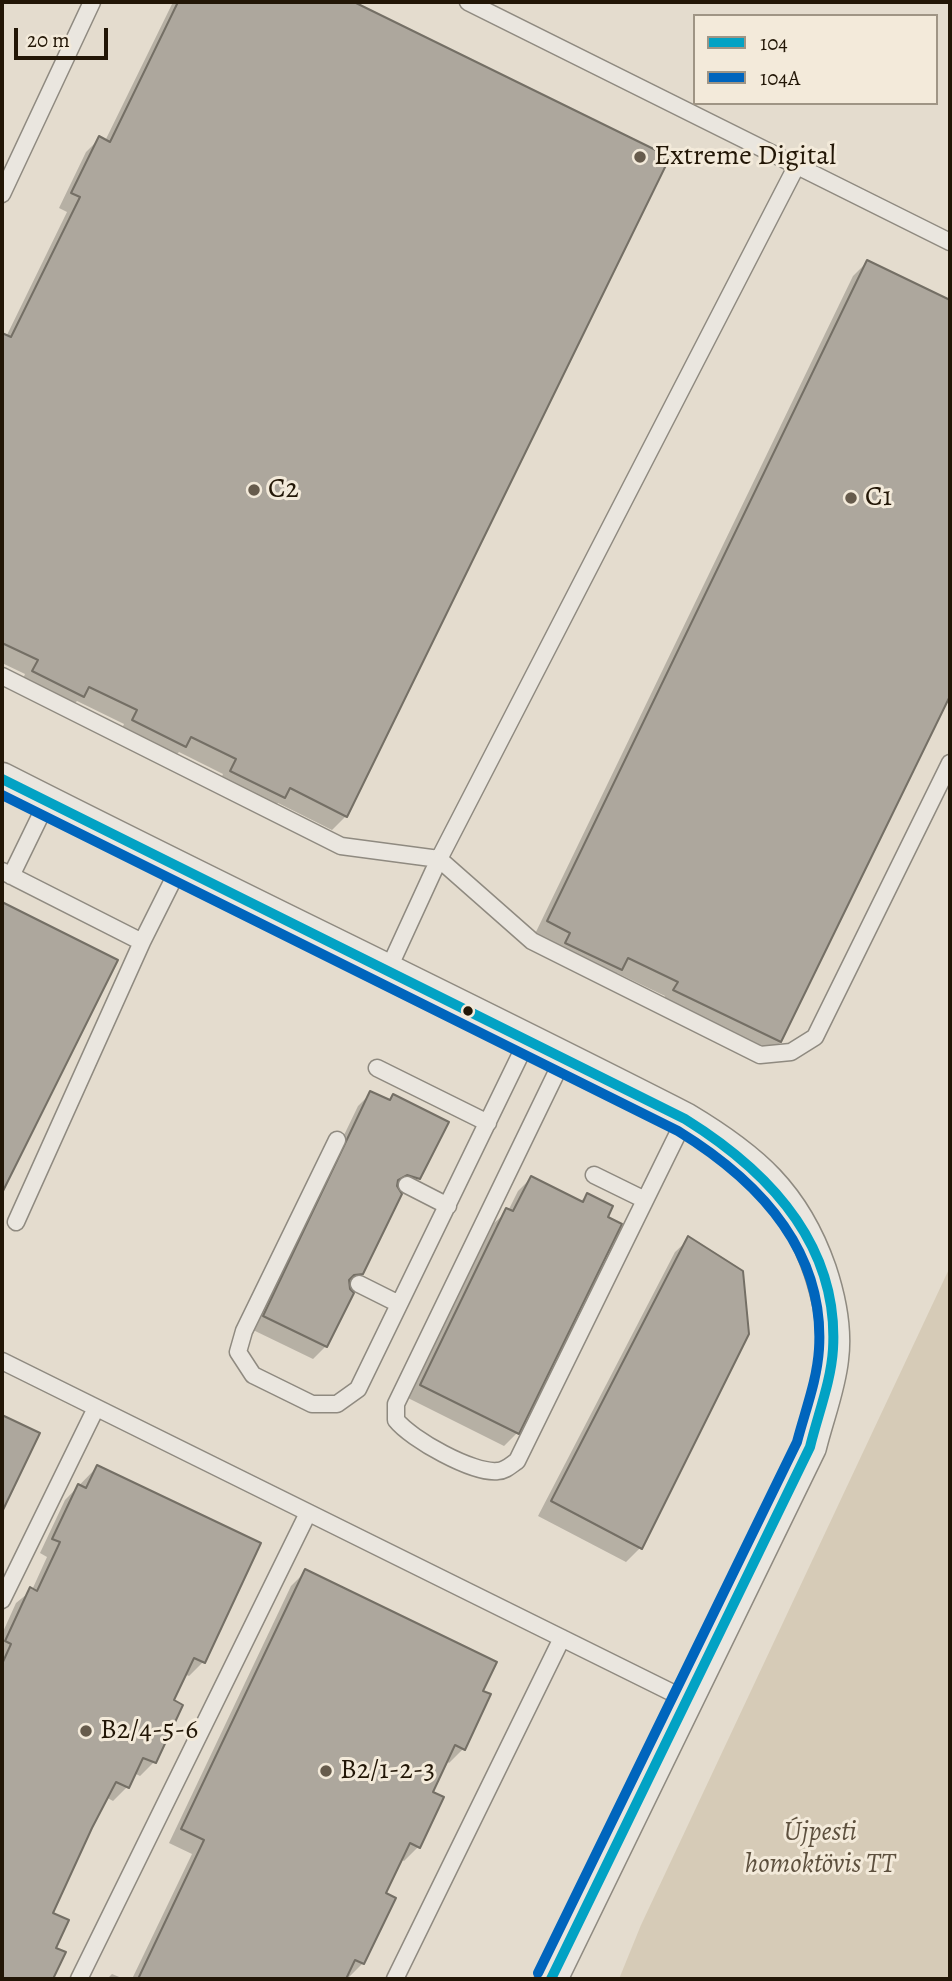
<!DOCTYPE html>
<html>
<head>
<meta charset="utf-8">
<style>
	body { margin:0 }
	#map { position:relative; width:952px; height:1981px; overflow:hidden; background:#e4dcce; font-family:Alegreya,serif }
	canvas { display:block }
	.frame { position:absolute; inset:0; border:4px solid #221606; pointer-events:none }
	.legend { position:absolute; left:693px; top:14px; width:245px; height:91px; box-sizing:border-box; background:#f3eada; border:2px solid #9f9585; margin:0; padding:9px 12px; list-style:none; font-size:21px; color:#221606 }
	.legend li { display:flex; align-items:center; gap:14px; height:35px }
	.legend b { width:35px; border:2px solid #9f9585 }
	.scale { position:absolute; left:14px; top:28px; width:94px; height:32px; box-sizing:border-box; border:4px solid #221606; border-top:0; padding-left:9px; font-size:21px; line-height:24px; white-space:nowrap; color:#221606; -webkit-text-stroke:5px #f3eada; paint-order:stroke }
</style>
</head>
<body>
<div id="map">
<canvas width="952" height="1981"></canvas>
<div class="frame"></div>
<ul class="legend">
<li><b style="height:9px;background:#02a2c4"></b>104</li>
<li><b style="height:9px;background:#0065bd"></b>104A</li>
</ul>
<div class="scale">20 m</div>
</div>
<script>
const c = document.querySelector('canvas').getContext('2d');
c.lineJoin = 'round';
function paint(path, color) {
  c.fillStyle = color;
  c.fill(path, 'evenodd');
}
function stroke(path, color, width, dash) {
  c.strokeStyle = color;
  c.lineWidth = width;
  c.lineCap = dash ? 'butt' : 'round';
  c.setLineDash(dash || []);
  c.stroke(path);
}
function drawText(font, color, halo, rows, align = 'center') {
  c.font = font + ' Alegreya,serif';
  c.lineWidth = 6;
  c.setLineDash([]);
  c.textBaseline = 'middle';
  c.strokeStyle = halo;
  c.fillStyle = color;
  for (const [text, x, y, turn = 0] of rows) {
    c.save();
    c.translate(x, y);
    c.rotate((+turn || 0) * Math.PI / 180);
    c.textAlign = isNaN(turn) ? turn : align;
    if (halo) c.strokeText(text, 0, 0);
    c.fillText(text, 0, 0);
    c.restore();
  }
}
paint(new Path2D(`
	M 950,1267 L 950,1979 L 619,1979 L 641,1925 Z`), '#d6cbb7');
paint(new Path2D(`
	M 173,2 L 350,2 L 667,158 L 346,816 L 332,830 L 278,803 L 270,811 L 218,785 L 223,774 L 179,752 L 171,760 L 119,735 L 124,724 L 77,701 L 68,710 L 20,686 L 25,674 L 2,663 L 2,334 L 6,337 L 67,212 L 59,208 L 86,152 L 100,138 L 105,141 Z
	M 867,262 L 950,302 L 950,692 L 782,1041 L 768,1055 L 661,1004 L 665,996 L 617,973 L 606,983 L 534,936 L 853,276 Z
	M 2,904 L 115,961 L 2,1189 Z
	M 371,1093 L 388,1101 L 393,1096 L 419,1178 L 406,1192 L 396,1188 L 362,1273 L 348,1287 L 326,1346 L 313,1359 L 251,1329 L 358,1106 Z
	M 531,1178 L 580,1202 L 587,1195 L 517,1433 L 504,1446 L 408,1398 L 494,1223 L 508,1211 L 518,1191 Z
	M 689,1239 L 640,1548 L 626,1562 L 538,1516 L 675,1252 Z
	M 97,1467 L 203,1662 L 189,1676 L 184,1674 L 171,1701 L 181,1706 L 154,1762 L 140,1776 L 134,1773 L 127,1787 L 113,1801 L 106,1797 L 50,1913 L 54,1949 L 63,1953 L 51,1979 L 2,1979 L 2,1634 L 16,1603 L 32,1590 L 47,1557 L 40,1553 L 65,1500 Z
	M 305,1572 L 481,1692 L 463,1749 L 449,1763 L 446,1761 L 431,1792 L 442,1798 L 418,1847 L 404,1861 L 400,1859 L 384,1894 L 363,1963 L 349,1977 L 132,1979 L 192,1854 L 169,1843 L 291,1586 Z
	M 112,1974 L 124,1979 L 107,1979 Z`), '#0003');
const building = new Path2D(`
	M 178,2 L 354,2 L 670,157 L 347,817 L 290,788 L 285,798 L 230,771 L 236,759 L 191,737 L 186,747 L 132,720 L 137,710 L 89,687 L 84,697 L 32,671 L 38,660 L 2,643 L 2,333 L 11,337 L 80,197 L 71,193 L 99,136 L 110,142 Z
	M 867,260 L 950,300 L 950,696 L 781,1042 L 673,990 L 678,982 L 628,958 L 622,970 L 565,943 L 570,933 L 547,921 Z
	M 2,902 L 118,960 L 2,1193 Z
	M 370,1091 L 390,1100 L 393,1094 L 449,1122 L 420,1179 L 407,1175 L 398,1180 L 397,1186 L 402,1194 L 363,1274 L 354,1275 L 349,1280 L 350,1289 L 354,1293 L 327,1347 L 263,1316 Z
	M 531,1176 L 583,1202 L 587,1193 L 613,1206 L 608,1217 L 622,1224 L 519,1434 L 420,1385 L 506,1208 L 513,1211 Z
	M 688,1236 L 743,1271 L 749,1334 L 642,1549 L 551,1501 Z
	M 2,1415 L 40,1433 L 2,1512 Z
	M 97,1465 L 261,1543 L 205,1663 L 194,1658 L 174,1700 L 183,1705 L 156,1763 L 143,1758 L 129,1788 L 116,1782 L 92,1828 L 53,1913 L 69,1920 L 56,1948 L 66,1952 L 53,1979 L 2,1979 L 2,1664 L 11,1644 L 5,1641 L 30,1587 L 37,1591 L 60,1542 L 52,1539 L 78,1484 L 86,1488 Z
	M 305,1569 L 497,1662 L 483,1691 L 491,1694 L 465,1750 L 455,1745 L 433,1792 L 444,1797 L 420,1848 L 410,1843 L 386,1893 L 396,1898 L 364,1964 L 355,1960 L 346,1979 L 138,1979 L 204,1840 L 181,1829 Z`);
paint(building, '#ada79d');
stroke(building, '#746f65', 2);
const service = new Path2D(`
	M 468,2 L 950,242
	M 2,194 L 92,2
	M 2,676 L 341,846 L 439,859 L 532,941 L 760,1055 L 791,1052 L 815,1037 L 950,763
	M 2,871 L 142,942
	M 11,876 L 47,802
	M 388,970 L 439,859 L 797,165
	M 564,1057 L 396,1404 L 396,1420 C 411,1439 473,1474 498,1471 C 505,1471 511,1465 517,1461 L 685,1119
	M 377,1068 L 488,1123
	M 337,1140 L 244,1331 L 238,1352 L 253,1375 L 312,1404 L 337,1404 L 358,1389 L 528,1039
	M 594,1175 L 645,1200
	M 407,1185 L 448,1206
	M 16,1222 L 142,942 L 178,870
	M 359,1284 L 399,1304
	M 2,1361 L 687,1700
	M 2,1600 L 96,1408
	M 79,1979 L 308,1513
	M 395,1979 L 562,1638`);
const minor = new Path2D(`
	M 2,779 C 228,894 458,1003 685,1119 C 752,1159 794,1195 820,1270 C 829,1297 836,1329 832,1359 C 829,1388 817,1418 810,1447 L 551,1979`);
stroke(service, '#8f8a80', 19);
stroke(minor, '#8f8a80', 35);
stroke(service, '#eae6df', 16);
stroke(minor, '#eae6df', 32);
stroke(new Path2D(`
	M 2,779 L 685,1119 C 767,1170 839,1244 833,1349 C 831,1382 818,1414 810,1447 L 551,1979`), '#02a2c4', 10);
stroke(new Path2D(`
	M 2,795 L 678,1131 C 756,1179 825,1249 819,1349 C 817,1381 805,1411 797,1442 L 538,1973`), '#0065bd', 10);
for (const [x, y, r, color] of [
	[640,157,7,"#665b4c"],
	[254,490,7,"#665b4c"],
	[851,498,7,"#665b4c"],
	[468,1011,6,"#221606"],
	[86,1731,7,"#665b4c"],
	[326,1771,7,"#665b4c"]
]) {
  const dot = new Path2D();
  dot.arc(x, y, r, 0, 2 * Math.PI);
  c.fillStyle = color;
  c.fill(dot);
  stroke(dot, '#f3eada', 2.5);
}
drawText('28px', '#221606', '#f3eada', [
	["Extreme Digital",654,157],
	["C2",268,490],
	["C1",865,498],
	["B2/4-5-6",100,1731],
	["B2/1-2-3",340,1771]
], 'left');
drawText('italic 28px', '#5d503e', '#f3eada', [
	["Újpesti",820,1833],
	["homoktövis TT",820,1865]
]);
</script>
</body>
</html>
